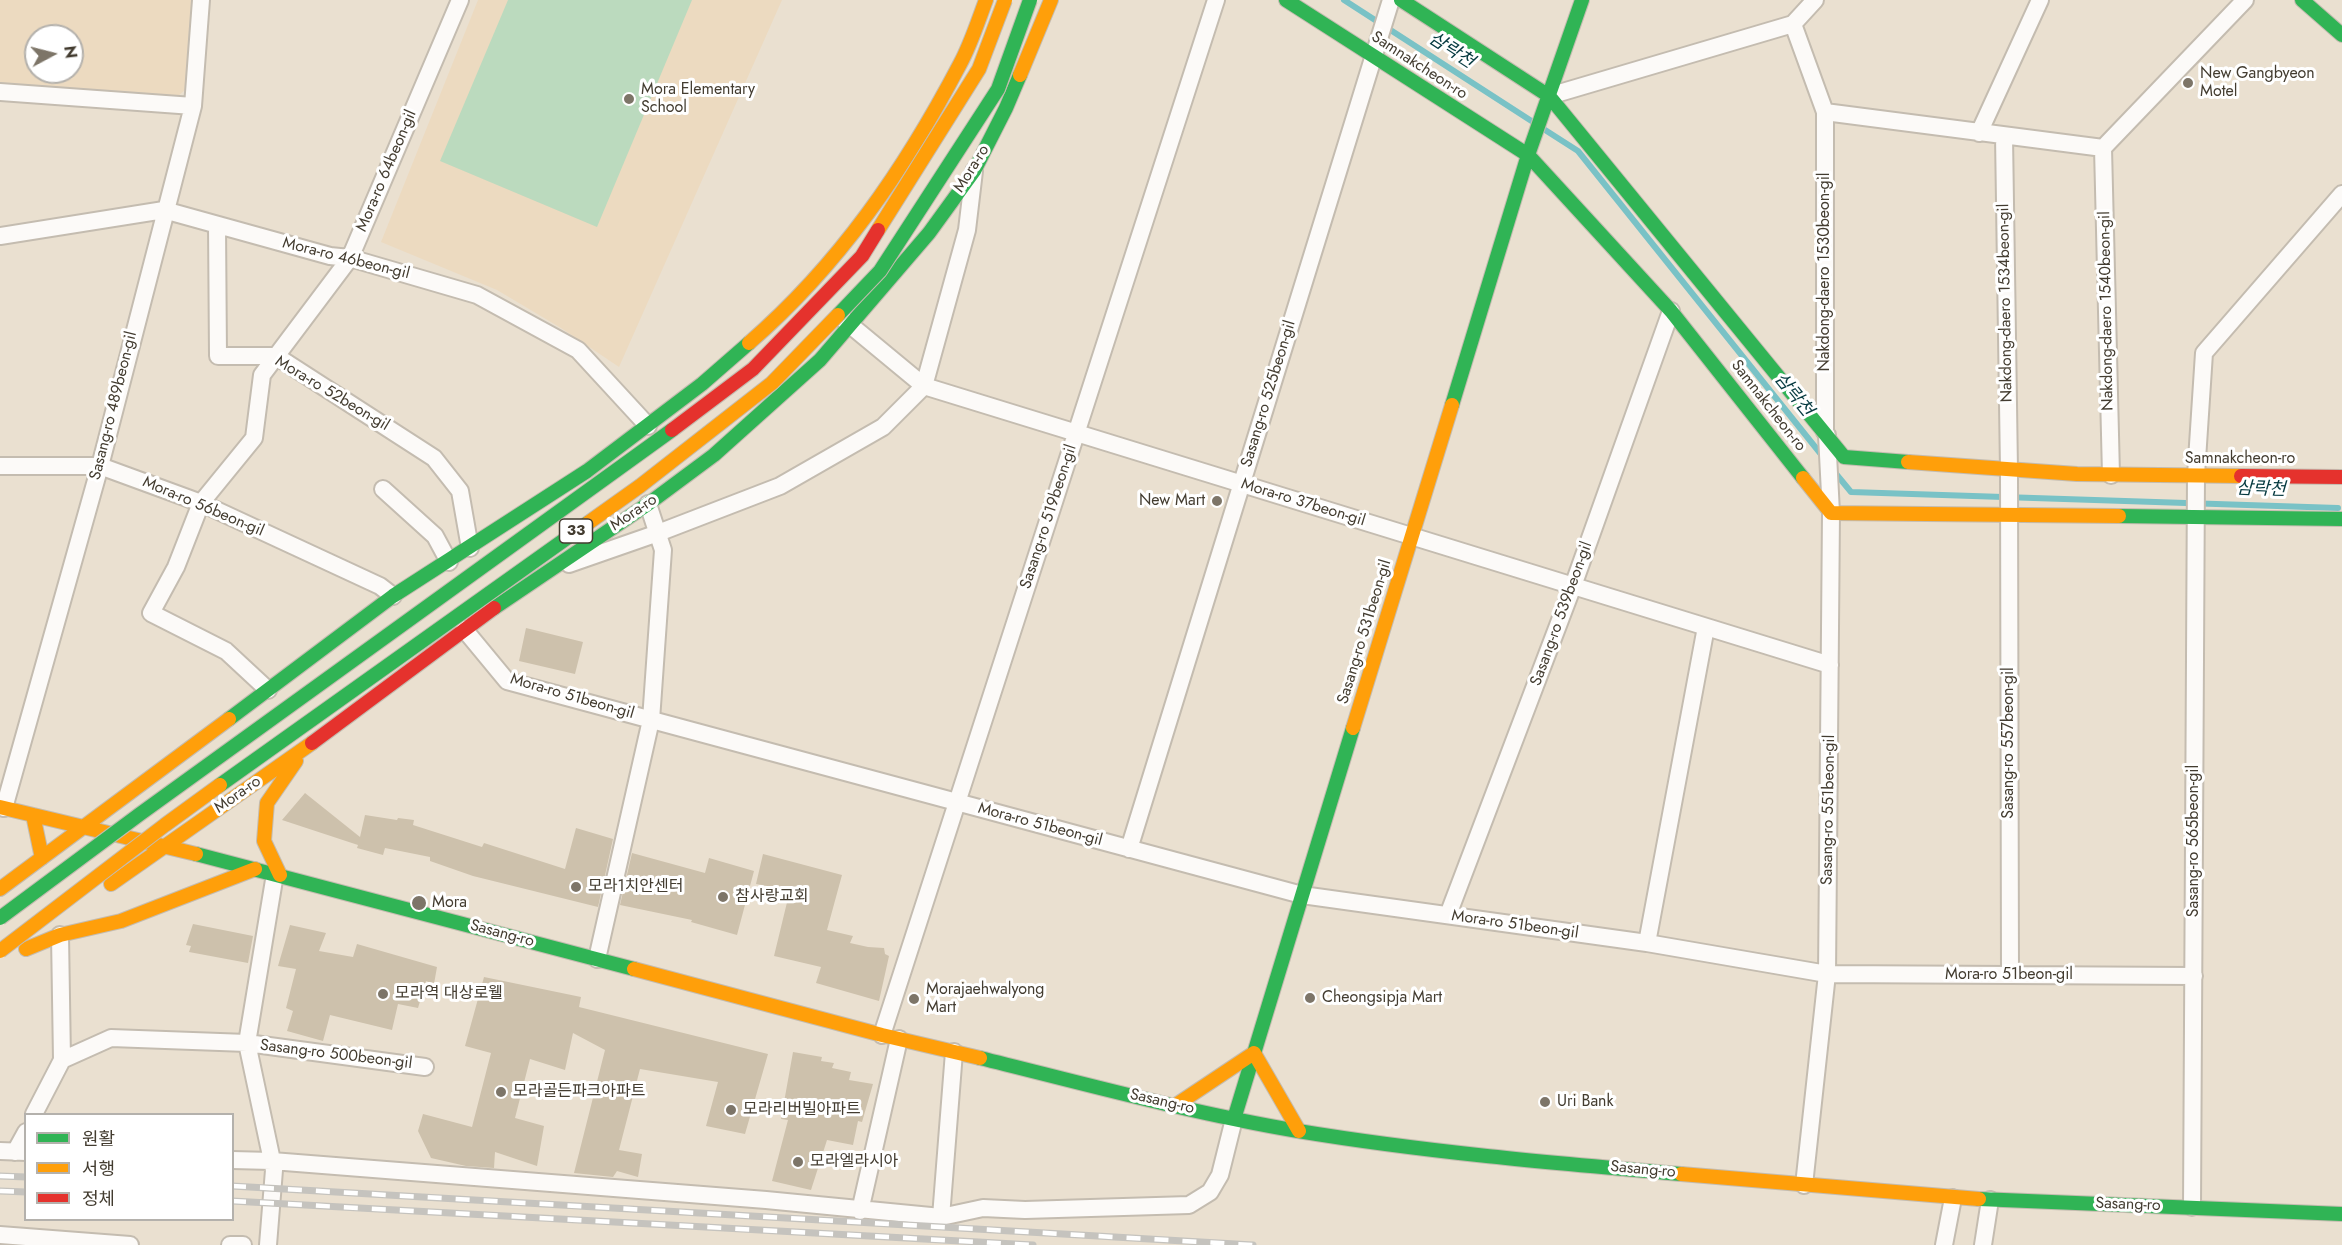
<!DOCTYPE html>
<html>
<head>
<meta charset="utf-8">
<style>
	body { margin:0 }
	#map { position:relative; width:2342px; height:1245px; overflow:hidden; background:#eae0d0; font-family:Jost,"Noto Sans KR",sans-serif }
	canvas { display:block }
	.legend { position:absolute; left:24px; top:1113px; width:210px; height:108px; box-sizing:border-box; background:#fff; border:2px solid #b4b1ac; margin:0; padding:8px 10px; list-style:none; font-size:18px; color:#433c30 }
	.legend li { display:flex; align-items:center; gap:12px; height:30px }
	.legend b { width:30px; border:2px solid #b4b1ac }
	.north { position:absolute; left:24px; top:24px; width:60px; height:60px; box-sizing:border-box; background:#fff; border:2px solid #b4b1ac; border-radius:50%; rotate:83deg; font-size:16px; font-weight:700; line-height:24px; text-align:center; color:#433c30 }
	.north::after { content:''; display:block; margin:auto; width:21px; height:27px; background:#7d7568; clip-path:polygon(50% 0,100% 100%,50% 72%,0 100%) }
</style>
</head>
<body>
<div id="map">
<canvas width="2342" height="1245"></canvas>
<ul class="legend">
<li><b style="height:8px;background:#30b455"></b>원활</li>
<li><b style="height:8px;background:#ff9f0a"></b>서행</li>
<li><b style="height:8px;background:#e5322d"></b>정체</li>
</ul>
<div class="north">N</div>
</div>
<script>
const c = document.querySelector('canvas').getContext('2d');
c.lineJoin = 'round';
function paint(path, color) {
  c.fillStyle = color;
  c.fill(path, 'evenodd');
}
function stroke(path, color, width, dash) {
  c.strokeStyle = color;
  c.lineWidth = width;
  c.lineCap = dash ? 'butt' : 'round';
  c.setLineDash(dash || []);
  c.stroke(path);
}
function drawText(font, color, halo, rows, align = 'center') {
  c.font = font + ' Jost,"Noto Sans KR",sans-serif';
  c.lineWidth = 6;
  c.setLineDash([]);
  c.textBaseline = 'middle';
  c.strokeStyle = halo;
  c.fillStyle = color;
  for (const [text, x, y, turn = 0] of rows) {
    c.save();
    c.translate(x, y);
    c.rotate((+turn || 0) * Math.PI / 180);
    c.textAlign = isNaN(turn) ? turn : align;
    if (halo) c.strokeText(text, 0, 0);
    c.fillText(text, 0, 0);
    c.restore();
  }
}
paint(new Path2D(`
	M 0,0 L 193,0 L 186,89 L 167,106 L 0,93 ZM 36,36 L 72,36 L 72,72 L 36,72 Z
	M 478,0 L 782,0 L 619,367 L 561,328 L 497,290 L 381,242 Z`), '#ecdac0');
paint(new Path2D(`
	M 508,0 L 692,0 L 597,227 L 440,161 Z`), '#bbdabe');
stroke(new Path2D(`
	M 1344,0 L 1533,122
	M 1542,128 L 1578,151 L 1824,458
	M 1832,469 L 1851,492 L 2338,508`), '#79c2c6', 6);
paint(new Path2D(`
	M 526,628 L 583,642 L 575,674 L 519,661 Z
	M 305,793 L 360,837 L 365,815 L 397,820 L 398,818 L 414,820 L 413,825 L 482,847 L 484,843 L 565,869 L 576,828 L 613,839 L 598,907 L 473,876 L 430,861 L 430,857 L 385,848 L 383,855 L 357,848 L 358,845 L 282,820 Z
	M 632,853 L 705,873 L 709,858 L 754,871 L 737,935 L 691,922 L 692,920 L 620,905 Z
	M 763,854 L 842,875 L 827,930 L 853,936 L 850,943 L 868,947 L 884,948 L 885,954 L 889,956 L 879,1001 L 816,983 L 821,967 L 774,956 L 790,890 L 756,884 Z
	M 193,924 L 253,936 L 248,963 L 189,952 L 191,946 L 186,945 Z
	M 290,925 L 326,933 L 319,951 L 353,957 L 357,944 L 437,967 L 434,984 L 426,981 L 418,1008 L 398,1004 L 392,1030 L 330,1015 L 323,1041 L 287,1031 L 293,1011 L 286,1008 L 296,969 L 278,966 Z
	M 484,977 L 581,997 L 579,1007 L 768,1054 L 745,1134 L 706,1126 L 718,1082 L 640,1069 L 619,1150 L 642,1154 L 638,1177 L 617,1171 L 613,1177 L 574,1173 L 605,1050 L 573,1033 L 565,1070 L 530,1059 L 515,1118 L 544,1126 L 537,1166 L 495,1152 L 494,1168 L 466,1166 L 431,1158 L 418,1131 L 423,1114 L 472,1127 L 491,1053 L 465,1046 Z
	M 793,1052 L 822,1057 L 821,1061 L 834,1063 L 832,1068 L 851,1072 L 849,1080 L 873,1084 L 862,1122 L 858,1121 L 853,1145 L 827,1140 L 811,1190 L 772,1181 L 788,1120 L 781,1119 Z`), '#cdc1ac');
const street = new Path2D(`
	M 1793,24 L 1825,112 L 1825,432
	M 0,92 L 193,106
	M 1549,96 L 1793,24 L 1815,0
	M 1825,112 L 2103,148
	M 1979,133 L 2040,0
	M 2004,136 L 2009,470 L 2010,975
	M 217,225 L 218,356 L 276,356 L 434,458 L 460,491 L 470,548
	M 0,236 L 164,210 L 330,256 L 350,258 L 477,295 L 578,350 L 648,426
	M 843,319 L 924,386 L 1830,665
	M 0,466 L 100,466 L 201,503 L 380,586 L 393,596
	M 2111,475 L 2103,148 L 2245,0
	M 383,489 L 435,536 L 449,562
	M 569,564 L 658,533 L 780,486 L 883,427 L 924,386 L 967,230 L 974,171
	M 464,629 L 507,681 L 1302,895 L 1647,943 L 1827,974 L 2194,976
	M 268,690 L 226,651 L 151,613 L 176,567 L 201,503 L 254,438 L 262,375 L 350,258 L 460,0
	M 4,808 L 100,466 L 193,106 L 201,0
	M 1129,849 L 1391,0
	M 1448,915 L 1573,586 L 1671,311
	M 60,935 L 62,1060
	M 1647,943 L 1706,627
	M 597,959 L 651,720 L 663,550 L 648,504
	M 882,1035 L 1216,0
	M 34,1114 L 62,1060 L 111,1038 L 247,1043 L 425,1067
	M 0,1151 L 26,1152
	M 15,1152 L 26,1132
	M 232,1160 L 272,1161 L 766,1200 L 941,1217 L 983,1208 L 1025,1210 L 1189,1205 L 1210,1192 L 1220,1175 L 1234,1119
	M 1804,1185 L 1827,974 L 1831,513 L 1827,435
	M 2192,1207 L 2196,475 L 2204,353 L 2342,194
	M 860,1211 L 899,1039
	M 941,1217 L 954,1052
	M 0,1235 L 130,1245
	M 230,1245 L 243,1245
	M 268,1245 L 274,1170 L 247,1043 L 275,874
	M 1944,1245 L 1953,1198
	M 1983,1245 L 1990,1200`);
const fast = new Path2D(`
	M 1286,0 L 1528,155 L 1671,311 L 1803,478
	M 1401,0 L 1549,96 L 1844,457 L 1908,462
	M 2302,0 L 2342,35
	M 1452,405 L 1528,155 L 1582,0
	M 2119,516 L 2342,519
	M 494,608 L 648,504 L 714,455 L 820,360 L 929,233 L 974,171 L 1006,108 L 1020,75
	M 229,719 L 393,596 L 587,471 L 702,384 L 749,343
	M 196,854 L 634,969
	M 980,1058 C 1085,1084 1191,1113 1298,1131 C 1425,1152 1553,1163 1681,1174
	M 1234,1119 L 1353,728
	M 1979,1199 L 2342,1214`);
const slow = new Path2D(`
	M 1020,75 L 1051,0
	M 749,343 C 839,265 905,169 960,64 C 971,44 978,21 986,0
	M 1908,462 L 2077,474 L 2241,476
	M 1803,478 L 1831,513 L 2119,516
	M 1353,728 L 1452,405
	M 0,807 L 196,854
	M 33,815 L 42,858
	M 280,875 L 264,841 L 267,803 L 296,761
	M 111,884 L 312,743
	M 0,889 L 229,719
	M 26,949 L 60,935 L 121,921 L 255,869
	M 634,969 L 882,1035 L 980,1058
	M 1176,1105 L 1254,1053 L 1299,1131
	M 1681,1174 L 1979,1199`);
const jam = new Path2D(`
	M 2241,476 L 2342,477
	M 312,743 L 494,608`);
stroke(street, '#c4bcb0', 20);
stroke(fast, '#c4bcb0', 16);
stroke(slow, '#c4bcb0', 16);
stroke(jam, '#c4bcb0', 16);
stroke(street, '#fcfaf8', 16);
stroke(fast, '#30b455', 14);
stroke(slow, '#ff9f0a', 14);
stroke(jam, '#e5322d', 14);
const rail = new Path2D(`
	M 0,1176 L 26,1177
	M 232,1186 L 1253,1245
	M 0,1191 L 26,1192
	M 232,1201 L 1033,1245`);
stroke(rail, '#c5c3be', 7);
stroke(rail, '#fff', 4.5, [14]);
const fastBridge = new Path2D(`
	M 838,315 L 880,271 L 998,89 L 1030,0
	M 220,785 L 588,523
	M 0,918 L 140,814 L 672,430`);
const slowBridge = new Path2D(`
	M 878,230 L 979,69 L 1005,0
	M 588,523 L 640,486 L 772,383 L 838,315
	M 0,951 L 165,825 L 220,785`);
const jamBridge = new Path2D(`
	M 672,430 L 753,369 L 862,256 L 878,230`);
stroke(fastBridge, '#c4bcb0', 16, []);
stroke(slowBridge, '#c4bcb0', 16, []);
stroke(jamBridge, '#c4bcb0', 16, []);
stroke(fastBridge, '#30b455', 14);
stroke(slowBridge, '#ff9f0a', 14);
stroke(jamBridge, '#e5322d', 14);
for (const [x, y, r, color] of [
	[2188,83,6,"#7d7568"],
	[629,99,6,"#7d7568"],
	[1217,501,6,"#7d7568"],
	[576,887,6,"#7d7568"],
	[723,897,6,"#7d7568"],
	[419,903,8,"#7d7568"],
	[383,994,6,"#7d7568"],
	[1310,998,6,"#7d7568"],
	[914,999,6,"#7d7568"],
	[501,1092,6,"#7d7568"],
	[1545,1102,6,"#7d7568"],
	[731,1110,6,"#7d7568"],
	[798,1162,6,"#7d7568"]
]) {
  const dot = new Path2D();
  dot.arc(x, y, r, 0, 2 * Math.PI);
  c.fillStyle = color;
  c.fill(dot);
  stroke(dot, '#fff', 2);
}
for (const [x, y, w] of [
	[576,531,33]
]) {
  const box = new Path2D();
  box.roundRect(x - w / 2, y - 12, w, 24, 4.5);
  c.fillStyle = '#fff';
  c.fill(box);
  stroke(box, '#433c30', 1.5);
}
drawText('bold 15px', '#433c30', null, [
	["33",576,531]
]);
drawText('16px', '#433c30', '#fff', [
	["Samnakcheon-ro",1419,66,33],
	["Mora-ro",972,169,-58],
	["Mora-ro 64beon-gil",387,171,-67],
	["Mora-ro 46beon-gil",346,259,14],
	["Nakdong-daero 1530beon-gil",1825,272,-90],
	["Nakdong-daero 1534beon-gil",2006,303,-91],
	["Nakdong-daero 1540beon-gil",2107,311,-91],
	["Mora-ro 52beon-gil",332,394,31],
	["Sasang-ro 525beon-gil",1269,394,-73],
	["Sasang-ro 489beon-gil",114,406,-76],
	["Samnakcheon-ro",1768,406,52],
	["Samnakcheon-ro",2240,459],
	["Mora-ro 37beon-gil",1303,503,17],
	["Mora-ro 56beon-gil",203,507,23],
	["Mora-ro",634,513,-34],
	["Sasang-ro 519beon-gil",1049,517,-72],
	["Sasang-ro 539beon-gil",1562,614,-70],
	["Sasang-ro 531beon-gil",1365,632,-73],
	["Mora-ro 51beon-gil",572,697,16],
	["Sasang-ro 557beon-gil",2009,743,-90],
	["Mora-ro",238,795,-35],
	["Sasang-ro 551beon-gil",1829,810,-89],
	["Mora-ro 51beon-gil",1040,825,15],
	["Sasang-ro 565beon-gil",2194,841,-90],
	["Mora-ro 51beon-gil",1515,925,8],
	["Sasang-ro",502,934,15],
	["Mora-ro 51beon-gil",2009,975],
	["Sasang-ro 500beon-gil",336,1055,7],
	["Sasang-ro",1162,1102,13],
	["Sasang-ro",1643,1170,5],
	["Sasang-ro",2128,1205,2]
]);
drawText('16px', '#433c30', '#fff', [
	["New Gangbyeon",2200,74],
	["Motel",2200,92],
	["Mora Elementary",641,90],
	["School",641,108],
	["New Mart",1205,501,"right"],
	["모라1치안센터",588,887],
	["참사랑교회",735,897],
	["Mora",432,903],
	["Morajaehwalyong",926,990],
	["Mart",926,1008],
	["모라역 대상로웰",395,994],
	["Cheongsipja Mart",1322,998],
	["모라골든파크아파트",513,1092],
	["Uri Bank",1557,1102],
	["모라리버빌아파트",743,1110],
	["모라엘라시아",810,1162]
], 'left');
drawText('italic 18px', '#063a40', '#fff', [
	["삼락천",1451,51,33],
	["삼락천",1793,395,51],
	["삼락천",2261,490,2]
]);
</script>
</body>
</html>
